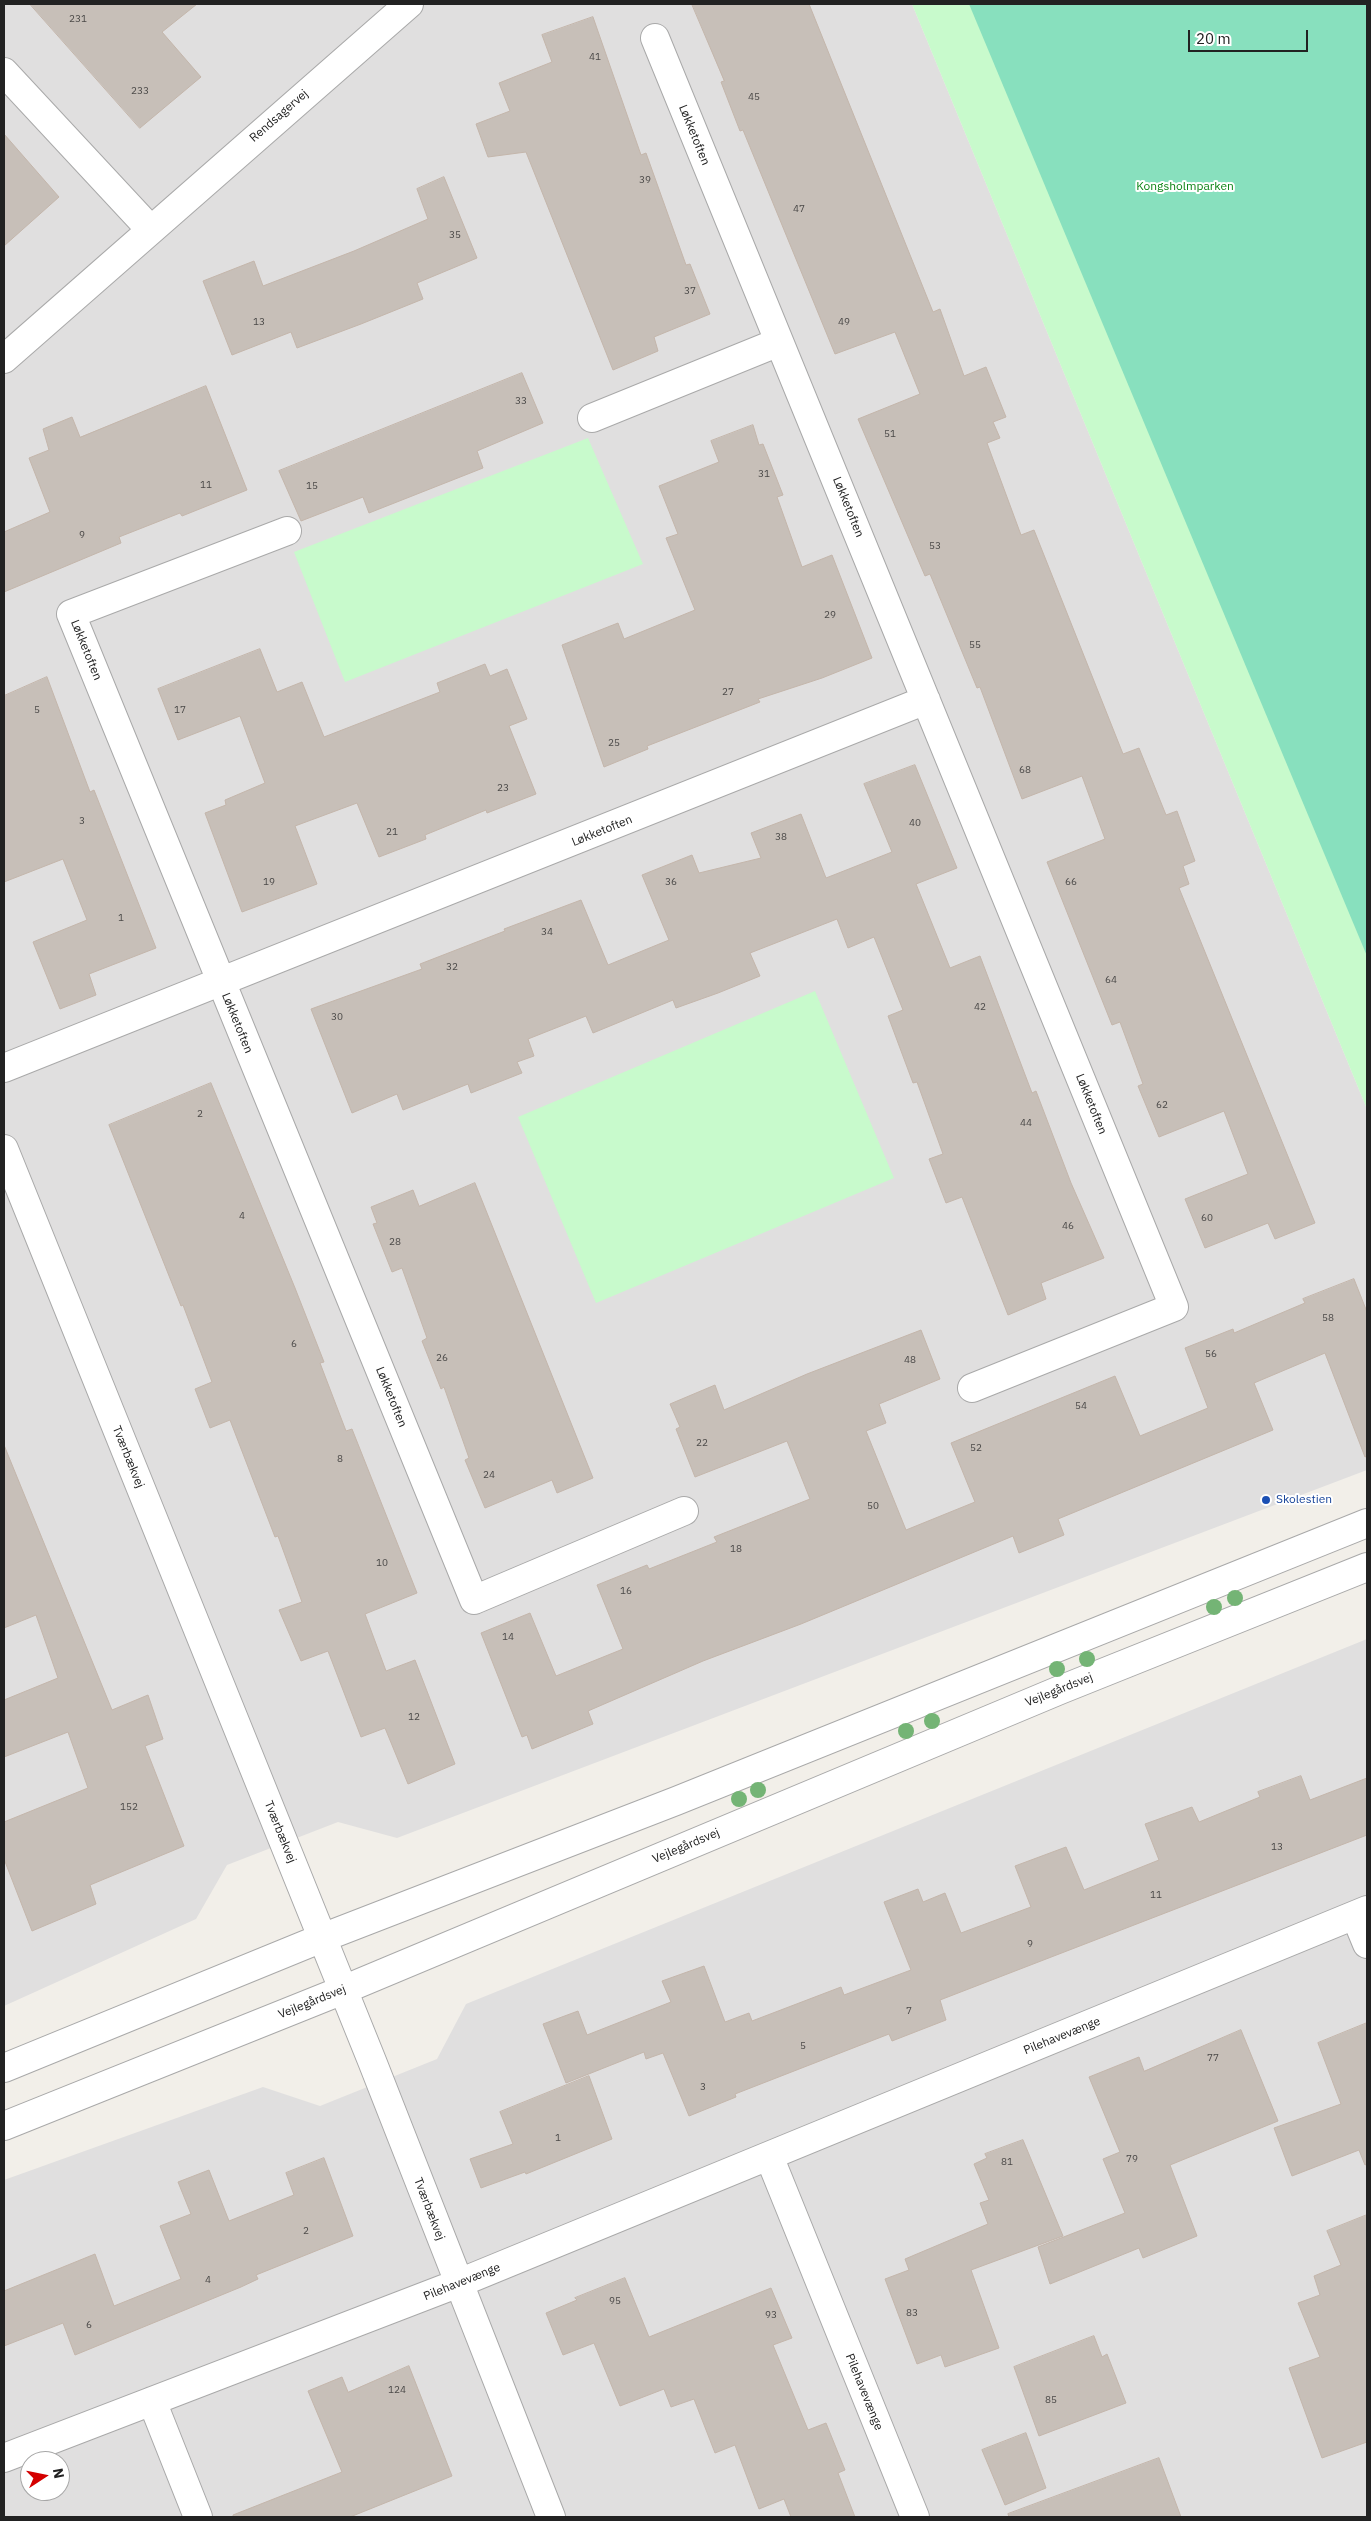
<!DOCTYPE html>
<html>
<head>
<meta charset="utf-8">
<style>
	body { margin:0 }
	#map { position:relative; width:1371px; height:2521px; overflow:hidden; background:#f2efe9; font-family:"IBM Plex Sans",sans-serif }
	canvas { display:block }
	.frame { position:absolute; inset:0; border:5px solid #222; pointer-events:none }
	.north { position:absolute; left:20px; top:2451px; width:50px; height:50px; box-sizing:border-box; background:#fff; border:1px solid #a7a7a7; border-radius:50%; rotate:79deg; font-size:14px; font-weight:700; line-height:20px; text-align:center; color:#222 }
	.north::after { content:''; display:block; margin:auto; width:18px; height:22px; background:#d40000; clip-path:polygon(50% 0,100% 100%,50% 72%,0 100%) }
	.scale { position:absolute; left:1188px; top:30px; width:120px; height:22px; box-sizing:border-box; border:2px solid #222; border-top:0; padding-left:6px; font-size:15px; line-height:18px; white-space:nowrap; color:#222; -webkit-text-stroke:4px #fff; paint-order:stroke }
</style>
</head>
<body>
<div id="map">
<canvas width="1371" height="2521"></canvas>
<div class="frame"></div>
<div class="north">N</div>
<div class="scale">20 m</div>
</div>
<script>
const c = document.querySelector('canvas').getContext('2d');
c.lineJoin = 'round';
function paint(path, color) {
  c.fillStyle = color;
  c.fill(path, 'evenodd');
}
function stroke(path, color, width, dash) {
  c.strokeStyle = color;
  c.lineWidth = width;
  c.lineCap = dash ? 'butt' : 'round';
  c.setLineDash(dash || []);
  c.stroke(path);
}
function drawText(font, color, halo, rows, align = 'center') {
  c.font = font + ' "IBM Plex Sans",sans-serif';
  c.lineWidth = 4;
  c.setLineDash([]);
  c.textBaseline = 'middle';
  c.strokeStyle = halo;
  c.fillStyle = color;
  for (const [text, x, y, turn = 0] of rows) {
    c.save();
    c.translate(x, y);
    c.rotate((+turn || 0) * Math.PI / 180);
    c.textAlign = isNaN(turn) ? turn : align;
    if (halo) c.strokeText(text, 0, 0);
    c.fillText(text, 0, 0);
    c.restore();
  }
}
paint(new Path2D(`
	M 4,4 L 912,4 L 1367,1109 L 1367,1470 L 397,1838 L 338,1822 L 227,1865 L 196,1919 L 4,2006 Z
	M 1367,1639 L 1367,2517 L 4,2517 L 4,2180 L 263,2087 L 320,2106 L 437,2059 L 466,2004 ZM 30,2461 L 60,2461 L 60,2491 L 30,2491 Z`), '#e0dfdf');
paint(new Path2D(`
	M 912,4 L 1367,4 L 1367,1109 Z
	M 588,438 L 643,564 L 345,682 L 294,552 Z
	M 815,991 L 894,1178 L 596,1303 L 518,1117 Z`), '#c8facc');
paint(new Path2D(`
	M 969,4 L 1367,4 L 1367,956 Z`), '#88e0be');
const building = new Path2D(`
	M 30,4 L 197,4 L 162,32 L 201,77 L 140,128 Z
	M 692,4 L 809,4 L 933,312 L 940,309 L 964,376 L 986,367 L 1006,417 L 993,422 L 1000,438 L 987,443 L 1021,535 L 1034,530 L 1123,754 L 1139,748 L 1166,815 L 1177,811 L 1195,861 L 1183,866 L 1189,884 L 1179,888 L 1315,1223 L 1275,1239 L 1268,1223 L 1205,1248 L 1185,1199 L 1248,1174 L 1224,1111 L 1159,1137 L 1138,1086 L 1143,1084 L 1120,1022 L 1112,1025 L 1047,862 L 1105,839 L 1082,776 L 1022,799 L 980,687 L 977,688 L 930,574 L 925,576 L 858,419 L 920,394 L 895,332 L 835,354 L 743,130 L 740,131 L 721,82 L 724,81 Z
	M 593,17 L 641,155 L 646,153 L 686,265 L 690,264 L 710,314 L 654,337 L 658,351 L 613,370 L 526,152 L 488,157 L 476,124 L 510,111 L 499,83 L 552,62 L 542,35 Z
	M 4,134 L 59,197 L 4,246 Z
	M 444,177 L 477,258 L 417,283 L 423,299 L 361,324 L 297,348 L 291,332 L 232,355 L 203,281 L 254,261 L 263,286 L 354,251 L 428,219 L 417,189 Z
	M 522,373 L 543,423 L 477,451 L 483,468 L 369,513 L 363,497 L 301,521 L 279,471 Z
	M 206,386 L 247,490 L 182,516 L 180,513 L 119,537 L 121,543 L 4,592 L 4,532 L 50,512 L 29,458 L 49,450 L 43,429 L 72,417 L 80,437 Z
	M 753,425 L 759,445 L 763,444 L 783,495 L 777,497 L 802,567 L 832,555 L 872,658 L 822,678 L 758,699 L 760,702 L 647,746 L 648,749 L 604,767 L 562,645 L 618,623 L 624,639 L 695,610 L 666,538 L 678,534 L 659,486 L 719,462 L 711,441 Z
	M 260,649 L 277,692 L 302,682 L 324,737 L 440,692 L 437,683 L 485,664 L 490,676 L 507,669 L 527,719 L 509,726 L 536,794 L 487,813 L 486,810 L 425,835 L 426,839 L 379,857 L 357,803 L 295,826 L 317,884 L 242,912 L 205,813 L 226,805 L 225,800 L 265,783 L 240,716 L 178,740 L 158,689 Z
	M 47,677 L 90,792 L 94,790 L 156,948 L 89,974 L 96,995 L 60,1009 L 33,942 L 87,920 L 63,859 L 4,882 L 4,696 Z
	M 915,765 L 957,868 L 916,884 L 950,968 L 980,956 L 1032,1093 L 1036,1091 L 1071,1183 L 1104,1258 L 1041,1283 L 1046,1299 L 1008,1315 L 962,1197 L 946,1203 L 929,1159 L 943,1154 L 917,1082 L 913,1083 L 888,1016 L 903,1010 L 874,937 L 848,948 L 837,919 L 750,953 L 760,976 L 718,993 L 676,1008 L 673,1000 L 593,1033 L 586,1016 L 528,1039 L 534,1056 L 517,1062 L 522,1073 L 471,1093 L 468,1084 L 403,1110 L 397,1094 L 352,1113 L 311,1009 L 422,969 L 420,964 L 505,931 L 504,929 L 581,900 L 608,965 L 669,940 L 642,875 L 692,855 L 699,873 L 761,858 L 751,833 L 801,814 L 826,878 L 892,852 L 864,784 Z
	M 211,1083 L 295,1288 L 324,1362 L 320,1363 L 346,1431 L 352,1429 L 417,1593 L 365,1614 L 386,1671 L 415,1660 L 455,1764 L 408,1784 L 385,1728 L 361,1737 L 328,1651 L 301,1661 L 279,1610 L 302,1602 L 278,1536 L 275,1537 L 230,1420 L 210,1428 L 195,1389 L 212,1382 L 183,1305 L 181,1306 L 109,1125 Z
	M 475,1183 L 593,1478 L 557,1493 L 552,1480 L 485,1508 L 465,1460 L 469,1458 L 444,1387 L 441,1389 L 422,1341 L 427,1338 L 402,1268 L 392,1272 L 373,1224 L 377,1223 L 371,1207 L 413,1190 L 419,1206 Z
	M 1354,1279 L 1367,1312 L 1367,1456 L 1365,1457 L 1325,1353 L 1254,1383 L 1273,1430 L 1058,1519 L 1064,1535 L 1019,1553 L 1013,1536 L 801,1624 L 703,1661 L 588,1711 L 593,1724 L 532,1749 L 527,1735 L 522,1737 L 481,1633 L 530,1613 L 556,1676 L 623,1649 L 597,1585 L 647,1565 L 649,1569 L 717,1542 L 714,1537 L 810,1499 L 787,1441 L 695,1477 L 676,1429 L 680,1427 L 670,1404 L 715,1385 L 724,1410 L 807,1374 L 921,1330 L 940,1379 L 879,1404 L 886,1423 L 866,1431 L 906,1530 L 975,1502 L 951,1443 L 1115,1376 L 1140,1436 L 1208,1408 L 1185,1348 L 1233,1329 L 1234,1333 L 1305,1303 L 1303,1299 Z
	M 4,1445 L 112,1710 L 148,1695 L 163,1739 L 145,1746 L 184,1846 L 90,1885 L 96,1904 L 32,1931 L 4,1859 L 4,1822 L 88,1788 L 68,1732 L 4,1757 L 4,1700 L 58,1678 L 36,1615 L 4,1628 Z
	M 1301,1776 L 1310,1800 L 1367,1778 L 1367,1835 L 940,2000 L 946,2020 L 892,2041 L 889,2034 L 735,2094 L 736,2097 L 689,2116 L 663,2053 L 646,2059 L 644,2052 L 566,2083 L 543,2024 L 578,2011 L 587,2035 L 671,2002 L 662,1981 L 704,1966 L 725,2022 L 749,2013 L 752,2021 L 841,1987 L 844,1995 L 911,1970 L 884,1902 L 918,1889 L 923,1902 L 945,1893 L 961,1933 L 1031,1907 L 1015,1866 L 1066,1847 L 1084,1890 L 1159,1860 L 1145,1824 L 1192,1807 L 1199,1822 L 1260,1797 L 1258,1792 Z
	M 1367,2023 L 1367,2164 L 1365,2165 L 1359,2150 L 1292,2176 L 1274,2128 L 1341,2104 L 1318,2043 Z
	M 1241,2030 L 1278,2121 L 1170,2165 L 1197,2236 L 1143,2258 L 1139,2248 L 1050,2284 L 1038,2247 L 1125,2213 L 1103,2159 L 1120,2152 L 1089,2077 L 1139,2057 L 1144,2071 Z
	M 589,2076 L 612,2139 L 526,2174 L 525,2172 L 481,2188 L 470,2159 L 513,2144 L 500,2112 Z
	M 1023,2140 L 1063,2236 L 971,2270 L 999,2348 L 945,2367 L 941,2355 L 917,2364 L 885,2279 L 909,2270 L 905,2259 L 988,2224 L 980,2203 L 989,2200 L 974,2164 L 987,2158 L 985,2154 Z
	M 324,2158 L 353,2236 L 256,2275 L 258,2279 L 241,2287 L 75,2355 L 63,2323 L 4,2346 L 4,2291 L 95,2254 L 114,2306 L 181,2279 L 160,2226 L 191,2214 L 178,2182 L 209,2170 L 229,2221 L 294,2195 L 286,2173 Z
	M 1367,2215 L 1367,2442 L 1322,2458 L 1289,2368 L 1320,2357 L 1298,2303 L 1320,2295 L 1314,2276 L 1341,2265 L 1327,2231 Z
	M 625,2278 L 649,2337 L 771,2288 L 792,2338 L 773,2345 L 808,2430 L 826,2423 L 845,2470 L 838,2473 L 855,2517 L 791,2517 L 784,2499 L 759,2509 L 735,2445 L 715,2453 L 694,2399 L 671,2407 L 664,2389 L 620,2406 L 594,2343 L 563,2355 L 546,2313 L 577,2300 L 575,2298 Z
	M 1094,2336 L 1102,2357 L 1107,2354 L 1126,2403 L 1039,2436 L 1014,2367 Z
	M 409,2366 L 452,2476 L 350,2517 L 233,2517 L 233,2515 L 342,2472 L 308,2391 L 342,2377 L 348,2392 Z
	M 1026,2433 L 1046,2488 L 1005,2505 L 982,2450 Z
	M 1159,2458 L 1181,2517 L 1009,2517 L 1008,2514 Z`);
paint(building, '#c7bfb8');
stroke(building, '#c4b6ab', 1);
const minor = new Path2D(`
	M 655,38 L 1174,1307 L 972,1388
	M 4,72 L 150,229
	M 4,359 L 409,4
	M 592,418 L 779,342
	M 287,531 L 71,614 L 474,1600 L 684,1511
	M 4,1068 L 926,700
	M 4,1149 L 372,2061 L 551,2517
	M 1355,1915 L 1367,1944
	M 4,2068 L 322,1938 L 676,1801 L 1367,1523
	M 4,2126 L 343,1990 L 1060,1690 L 1367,1567
	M 769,2156 L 915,2517
	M 152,2401 L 198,2517
	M 4,2458 L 459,2283 L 1367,1910`);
stroke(minor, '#a9a9a9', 30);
stroke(minor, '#fff', 28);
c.fillStyle = '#74b475';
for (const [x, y] of [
	[1235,1598],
	[1214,1607],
	[1087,1659],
	[1057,1669],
	[932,1721],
	[906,1731],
	[758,1790],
	[739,1799]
]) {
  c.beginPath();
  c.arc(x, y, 8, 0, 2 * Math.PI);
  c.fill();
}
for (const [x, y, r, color] of [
	[1266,1500,5,"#1a4fb4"]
]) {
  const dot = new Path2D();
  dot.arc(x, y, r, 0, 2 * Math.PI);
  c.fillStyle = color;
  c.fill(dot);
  stroke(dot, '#fff', 2);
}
drawText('10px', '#4b4948', null, [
	["231",78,19],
	["41",595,57],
	["233",140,91],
	["45",754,97],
	["39",645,180],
	["47",799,209],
	["35",455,235],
	["37",690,291],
	["13",259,322],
	["49",844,322],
	["33",521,401],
	["51",890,434],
	["31",764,474],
	["11",206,485],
	["15",312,486],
	["9",82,535],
	["53",935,546],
	["29",830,615],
	["55",975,645],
	["27",728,692],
	["5",37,710],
	["17",180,710],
	["25",614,743],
	["68",1025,770],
	["23",503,788],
	["3",82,821],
	["40",915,823],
	["21",392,832],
	["38",781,837],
	["19",269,882],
	["36",671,882],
	["66",1071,882],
	["1",121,918],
	["34",547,932],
	["32",452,967],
	["64",1111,980],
	["42",980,1007],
	["30",337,1017],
	["62",1162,1105],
	["2",200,1114],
	["44",1026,1123],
	["4",242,1216],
	["60",1207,1218],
	["46",1068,1226],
	["28",395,1242],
	["58",1328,1318],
	["6",294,1344],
	["56",1211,1354],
	["26",442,1358],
	["48",910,1360],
	["54",1081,1406],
	["22",702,1443],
	["52",976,1448],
	["8",340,1459],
	["24",489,1475],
	["50",873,1506],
	["18",736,1549],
	["10",382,1563],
	["16",626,1591],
	["14",508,1637],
	["12",414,1717],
	["152",129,1807],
	["13",1277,1847],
	["11",1156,1895],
	["9",1030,1944],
	["7",909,2011],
	["5",803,2046],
	["77",1213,2058],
	["3",703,2087],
	["1",558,2138],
	["79",1132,2159],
	["81",1007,2162],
	["2",306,2231],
	["4",208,2280],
	["95",615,2301],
	["83",912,2313],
	["93",771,2315],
	["6",89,2325],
	["124",397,2390],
	["85",1051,2400]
]);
drawText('12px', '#222', '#fff', [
	["Rendsagervej",279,116,-41],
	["Løkketoften",694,135,68],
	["Løkketoften",848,507,68],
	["Løkketoften",86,650,68],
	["Løkketoften",602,831,-22],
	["Løkketoften",237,1023,68],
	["Løkketoften",1091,1104,68],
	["Løkketoften",391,1397,68],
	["Tværbækvej",128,1457,68],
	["Vejlegårdsvej",1059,1690,-22],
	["Tværbækvej",280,1832,68],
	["Vejlegårdsvej",686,1846,-23],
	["Vejlegårdsvej",312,2002,-22],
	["Pilehavevænge",1062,2036,-22],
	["Tværbækvej",429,2209,69],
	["Pilehavevænge",462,2282,-22],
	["Pilehavevænge",864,2392,68]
]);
drawText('12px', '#0c8416', '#fff', [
	["Kongsholmparken",1185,187]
]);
drawText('12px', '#164399', '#fff', [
	["Skolestien",1276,1500]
], 'left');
</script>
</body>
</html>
